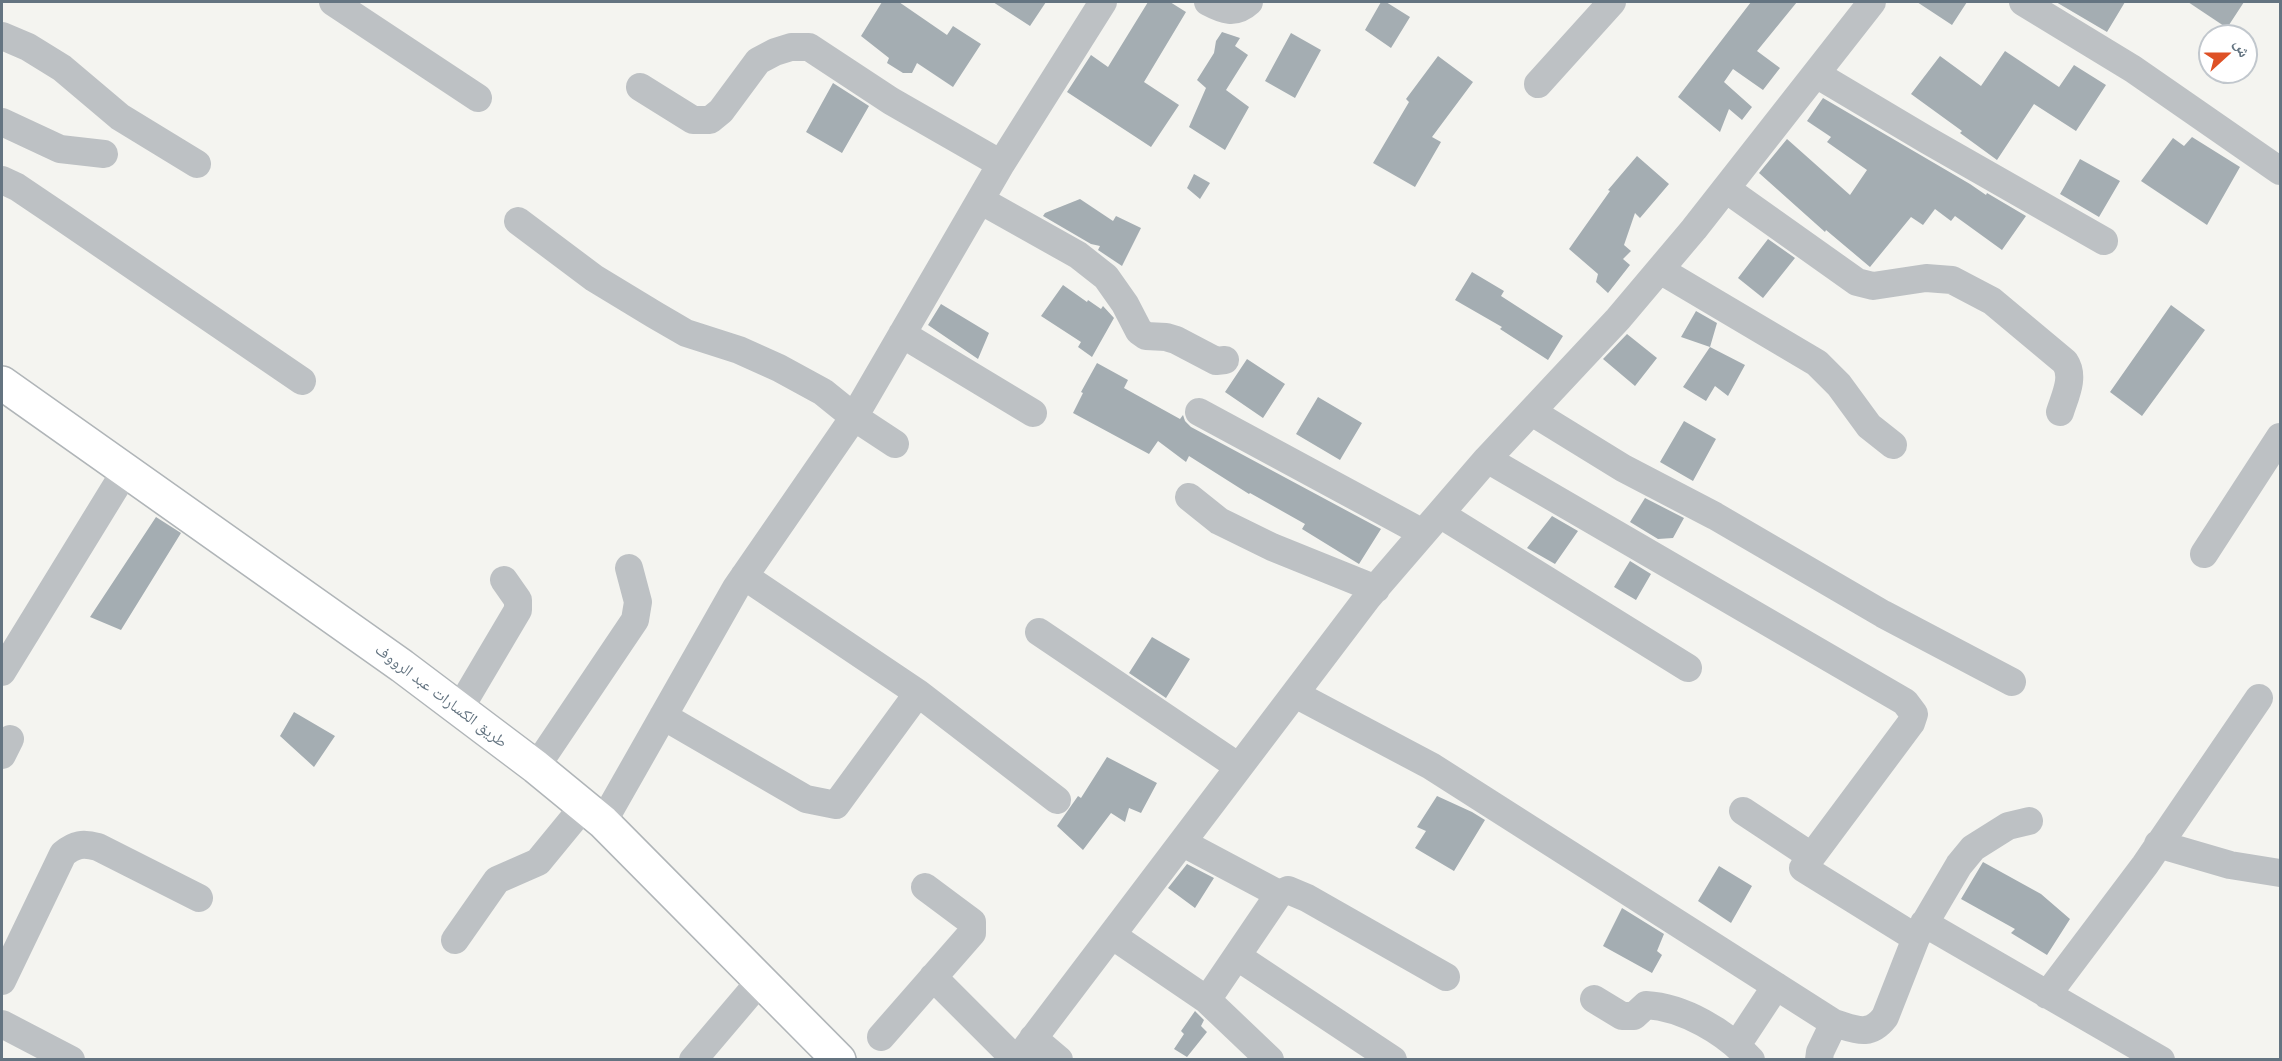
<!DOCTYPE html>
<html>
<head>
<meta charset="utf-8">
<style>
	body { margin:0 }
	#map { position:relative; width:2282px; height:1061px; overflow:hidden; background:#f4f4f0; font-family:Inter,"Noto Naskh Arabic",sans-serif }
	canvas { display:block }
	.frame { position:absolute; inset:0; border:3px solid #647481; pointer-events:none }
	.north { position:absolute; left:2198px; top:24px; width:60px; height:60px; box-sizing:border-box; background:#fff; border:2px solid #c1c7cd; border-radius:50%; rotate:69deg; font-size:16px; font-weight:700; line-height:24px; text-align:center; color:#647481 }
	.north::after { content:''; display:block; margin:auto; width:21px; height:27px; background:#de5126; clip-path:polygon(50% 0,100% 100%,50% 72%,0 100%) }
</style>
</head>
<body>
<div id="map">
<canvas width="2282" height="1061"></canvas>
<div class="frame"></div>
<div class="north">ش</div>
</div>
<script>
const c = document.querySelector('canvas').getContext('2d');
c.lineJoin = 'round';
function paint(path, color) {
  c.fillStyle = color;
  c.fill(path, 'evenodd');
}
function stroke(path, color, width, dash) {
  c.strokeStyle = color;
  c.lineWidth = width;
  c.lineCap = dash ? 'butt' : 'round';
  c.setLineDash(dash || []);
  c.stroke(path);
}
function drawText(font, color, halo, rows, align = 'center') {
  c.font = font + ' Inter,"Noto Naskh Arabic",sans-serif';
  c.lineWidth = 6;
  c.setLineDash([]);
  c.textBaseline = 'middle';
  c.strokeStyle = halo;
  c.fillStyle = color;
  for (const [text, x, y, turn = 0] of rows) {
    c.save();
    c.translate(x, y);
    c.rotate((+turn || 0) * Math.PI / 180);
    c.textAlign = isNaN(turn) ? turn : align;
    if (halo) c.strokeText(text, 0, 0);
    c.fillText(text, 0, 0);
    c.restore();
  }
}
paint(new Path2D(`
	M 882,2 L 899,2 L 947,35 L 953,26 L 981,44 L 953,87 L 917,63 L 912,73 L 903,73 L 887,63 L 889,58 L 861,36 Z
	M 993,2 L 1046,2 L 1030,26 Z
	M 1148,2 L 1170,2 L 1186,12 L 1144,82 L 1179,105 L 1151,147 L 1067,92 L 1091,55 L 1108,67 Z
	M 1381,2 L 1386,2 L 1410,17 L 1391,48 L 1365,30 Z
	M 1751,2 L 1797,2 L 1757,51 L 1780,68 L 1763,90 L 1733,69 L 1724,82 L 1752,107 L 1742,120 L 1729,109 L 1720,132 L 1678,97 Z
	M 1917,2 L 1967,2 L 1952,25 Z
	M 2056,2 L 2125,2 L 2107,32 Z
	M 2188,2 L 2244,2 L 2227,28 Z
	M 1222,32 L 1240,38 L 1235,46 L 1248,55 L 1226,90 L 1249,107 L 1225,150 L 1189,127 L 1206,88 L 1197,80 L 1214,53 L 1216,41 Z
	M 1291,33 L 1321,50 L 1295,98 L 1265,81 Z
	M 2005,51 L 2059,87 L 2074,65 L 2106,85 L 2076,131 L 2034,104 L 1997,160 L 1960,133 L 1962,131 L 1911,94 L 1940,56 L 1981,86 Z
	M 1438,56 L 1473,82 L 1432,137 L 1441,142 L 1415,187 L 1373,163 L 1409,102 L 1406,99 Z
	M 833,83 L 869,106 L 842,153 L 806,132 Z
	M 1823,98 L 1970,184 L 1986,195 L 1987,193 L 2026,216 L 2002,250 L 1955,216 L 1951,221 L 1935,209 L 1923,225 L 1911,217 L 1870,267 L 1826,230 L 1825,232 L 1759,173 L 1787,139 L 1850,195 L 1867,170 L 1827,142 L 1831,137 L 1807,121 Z
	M 2192,137 L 2240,167 L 2207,225 L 2141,181 L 2173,138 L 2184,146 Z
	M 1637,156 L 1669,184 L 1640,218 L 1635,213 L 1624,245 L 1631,251 L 1623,259 L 1630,265 L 1608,293 L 1596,282 L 1598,274 L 1569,249 L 1610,191 L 1608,190 Z
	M 2080,159 L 2120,181 L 2099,217 L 2060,194 Z
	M 1194,174 L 1210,183 L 1200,199 L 1187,188 Z
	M 1080,199 L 1113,221 L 1116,216 L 1141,228 L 1122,266 L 1098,250 L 1100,246 L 1091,244 L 1043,216 L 1045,213 Z
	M 1768,239 L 1795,258 L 1763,298 L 1738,278 Z
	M 1472,272 L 1504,291 L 1501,296 L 1563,336 L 1548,360 L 1500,329 L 1502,327 L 1455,300 Z
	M 1063,285 L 1087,302 L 1088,300 L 1101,309 L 1103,306 L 1114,318 L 1092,357 L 1078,347 L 1081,342 L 1041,316 Z
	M 941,304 L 989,333 L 978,359 L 928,325 Z
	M 2171,305 L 2205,330 L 2142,416 L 2110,392 Z
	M 1696,311 L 1717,323 L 1710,347 L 1681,337 Z
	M 1627,334 L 1657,358 L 1635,386 L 1603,359 Z
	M 1710,347 L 1745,365 L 1728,396 L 1715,386 L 1706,401 L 1683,387 Z
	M 1247,359 L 1285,384 L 1263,418 L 1225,392 Z
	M 1097,363 L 1128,380 L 1124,388 L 1180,419 L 1183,415 L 1185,421 L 1191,427 L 1381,529 L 1359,564 L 1302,529 L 1305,524 L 1250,493 L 1249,494 L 1189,456 L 1186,462 L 1158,441 L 1149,454 L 1073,413 L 1083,393 L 1081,392 Z
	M 1318,397 L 1362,423 L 1340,460 L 1296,434 Z
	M 1684,421 L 1716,439 L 1693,481 L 1660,462 Z
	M 1645,498 L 1684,518 L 1673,538 L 1658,539 L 1630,522 Z
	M 1552,516 L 1578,531 L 1555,564 L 1527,548 Z
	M 156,517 L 181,533 L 121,630 L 90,617 Z
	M 1630,561 L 1651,574 L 1636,600 L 1614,587 Z
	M 1152,637 L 1190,659 L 1166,698 L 1129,673 Z
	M 294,712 L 335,736 L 314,767 L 280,736 Z
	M 1107,757 L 1157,783 L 1141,813 L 1129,808 L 1125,822 L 1111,813 L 1083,850 L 1057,826 L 1078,796 L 1081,798 Z
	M 1437,796 L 1472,812 L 1485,820 L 1454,871 L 1415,848 L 1426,831 L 1417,827 Z
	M 1983,862 L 2041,894 L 2070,919 L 2047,955 L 2011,933 L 2015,929 L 1961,899 Z
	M 1187,864 L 1214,878 L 1195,908 L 1168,888 Z
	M 1719,866 L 1752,886 L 1731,923 L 1698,901 Z
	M 1622,908 L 1664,934 L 1657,951 L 1662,955 L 1652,973 L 1603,946 Z
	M 1195,1011 L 1204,1020 L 1201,1026 L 1207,1032 L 1187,1057 L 1174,1049 L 1184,1034 L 1181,1031 Z`), '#a4adb2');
const major = new Path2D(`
	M 2,383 L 402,666 L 536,767 L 603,822 L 839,1060`);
stroke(major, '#b0b5b8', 36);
stroke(new Path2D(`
	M 333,2 L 478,98
	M 1208,2 C 1223,10 1235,15 1249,2
	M 2023,2 L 2133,69 L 2280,171
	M 2,36 L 28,47 L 62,68 L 120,117 L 197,164
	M 1816,74 L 1927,140 L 2104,241
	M 1538,84 L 1612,2
	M 640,87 L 693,120 L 710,120 L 721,111 L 758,61 L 775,52 L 791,47 L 809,47 L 891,101 L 1001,164
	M 2,122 L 60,149 L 104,154
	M 2,180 L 17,187 L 60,216 L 302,381
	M 1726,189 L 1857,282 L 1873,286 L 1926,278 L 1952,280 L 1992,301 L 2065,362 C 2075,377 2065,396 2060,412
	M 980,200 L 1078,255 L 1106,277 L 1125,304 L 1139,331 L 1146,336 L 1166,337 L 1176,340 L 1216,361 L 1225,360
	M 518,221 L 594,278 L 655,315 L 686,333 L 739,350 L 779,368 L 823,392 L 854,417 L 895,444
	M 1660,270 L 1817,363 L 1839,385 L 1869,426 L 1893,445
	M 902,334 L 1033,413
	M 1199,412 L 1423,533
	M 1532,412 L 1623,468 L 1715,516 L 1883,614 L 2012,682
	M 1487,459 L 1905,702 L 1914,714 L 1911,723 L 1803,868 L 1916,938
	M 1189,497 L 1219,521 L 1272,547 L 1376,589
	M 1440,514 L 1688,668
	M 2204,554 L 2280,437
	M 744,576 L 918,693 L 1057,800
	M 1039,632 L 1239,767
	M 2,672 L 126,470
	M 1295,694 L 1431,766 L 1834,1023 C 1855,1029 1869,1038 1885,1017 L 1916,938 L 1959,865 L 1973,848 L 2008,826 L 2029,821
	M 460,708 L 518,610 L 518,600 L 504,580
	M 663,716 L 806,799 L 836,805 L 918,693
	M 2,755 L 10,739
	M 536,767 L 635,620 L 638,602 L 629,568
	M 1743,811 L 1811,856
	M 603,822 L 736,588 L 854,417 L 1001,164 L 1103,2
	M 1183,843 L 1279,894
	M 2158,844 L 2230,865 L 2280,873
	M 1924,923 L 2161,1060
	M 1113,936 L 1207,1000 L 1270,1060
	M 455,940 L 497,880 L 538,862 L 584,806
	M 1238,957 L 1393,1060
	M 933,977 L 1016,1060
	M 2,981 L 63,854 C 75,844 83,843 98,847 L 199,898
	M 2047,995 L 2145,865 L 2259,698
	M 1594,999 L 1622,1016 L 1634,1016 L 1646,1005 C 1683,1007 1726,1032 1751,1060
	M 1207,1000 L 1279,894 L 1288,890 L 1307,898 L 1446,977
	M 2,1024 L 71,1060
	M 881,1037 L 972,933 L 972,922 L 925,887
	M 1033,1038 L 1059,1060
	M 1737,1045 L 1776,986
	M 693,1060 L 761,980
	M 1017,1060 L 1368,597 L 1487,459 L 1618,319 L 1694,229 L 1872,2
	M 1819,1060 L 1820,1052 L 1834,1023`), '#bdc1c4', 28);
stroke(major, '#fff', 33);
drawText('16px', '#647481', '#fff', [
	["طريق الكسارات عبد الرووف",441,696,37]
]);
</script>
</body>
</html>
